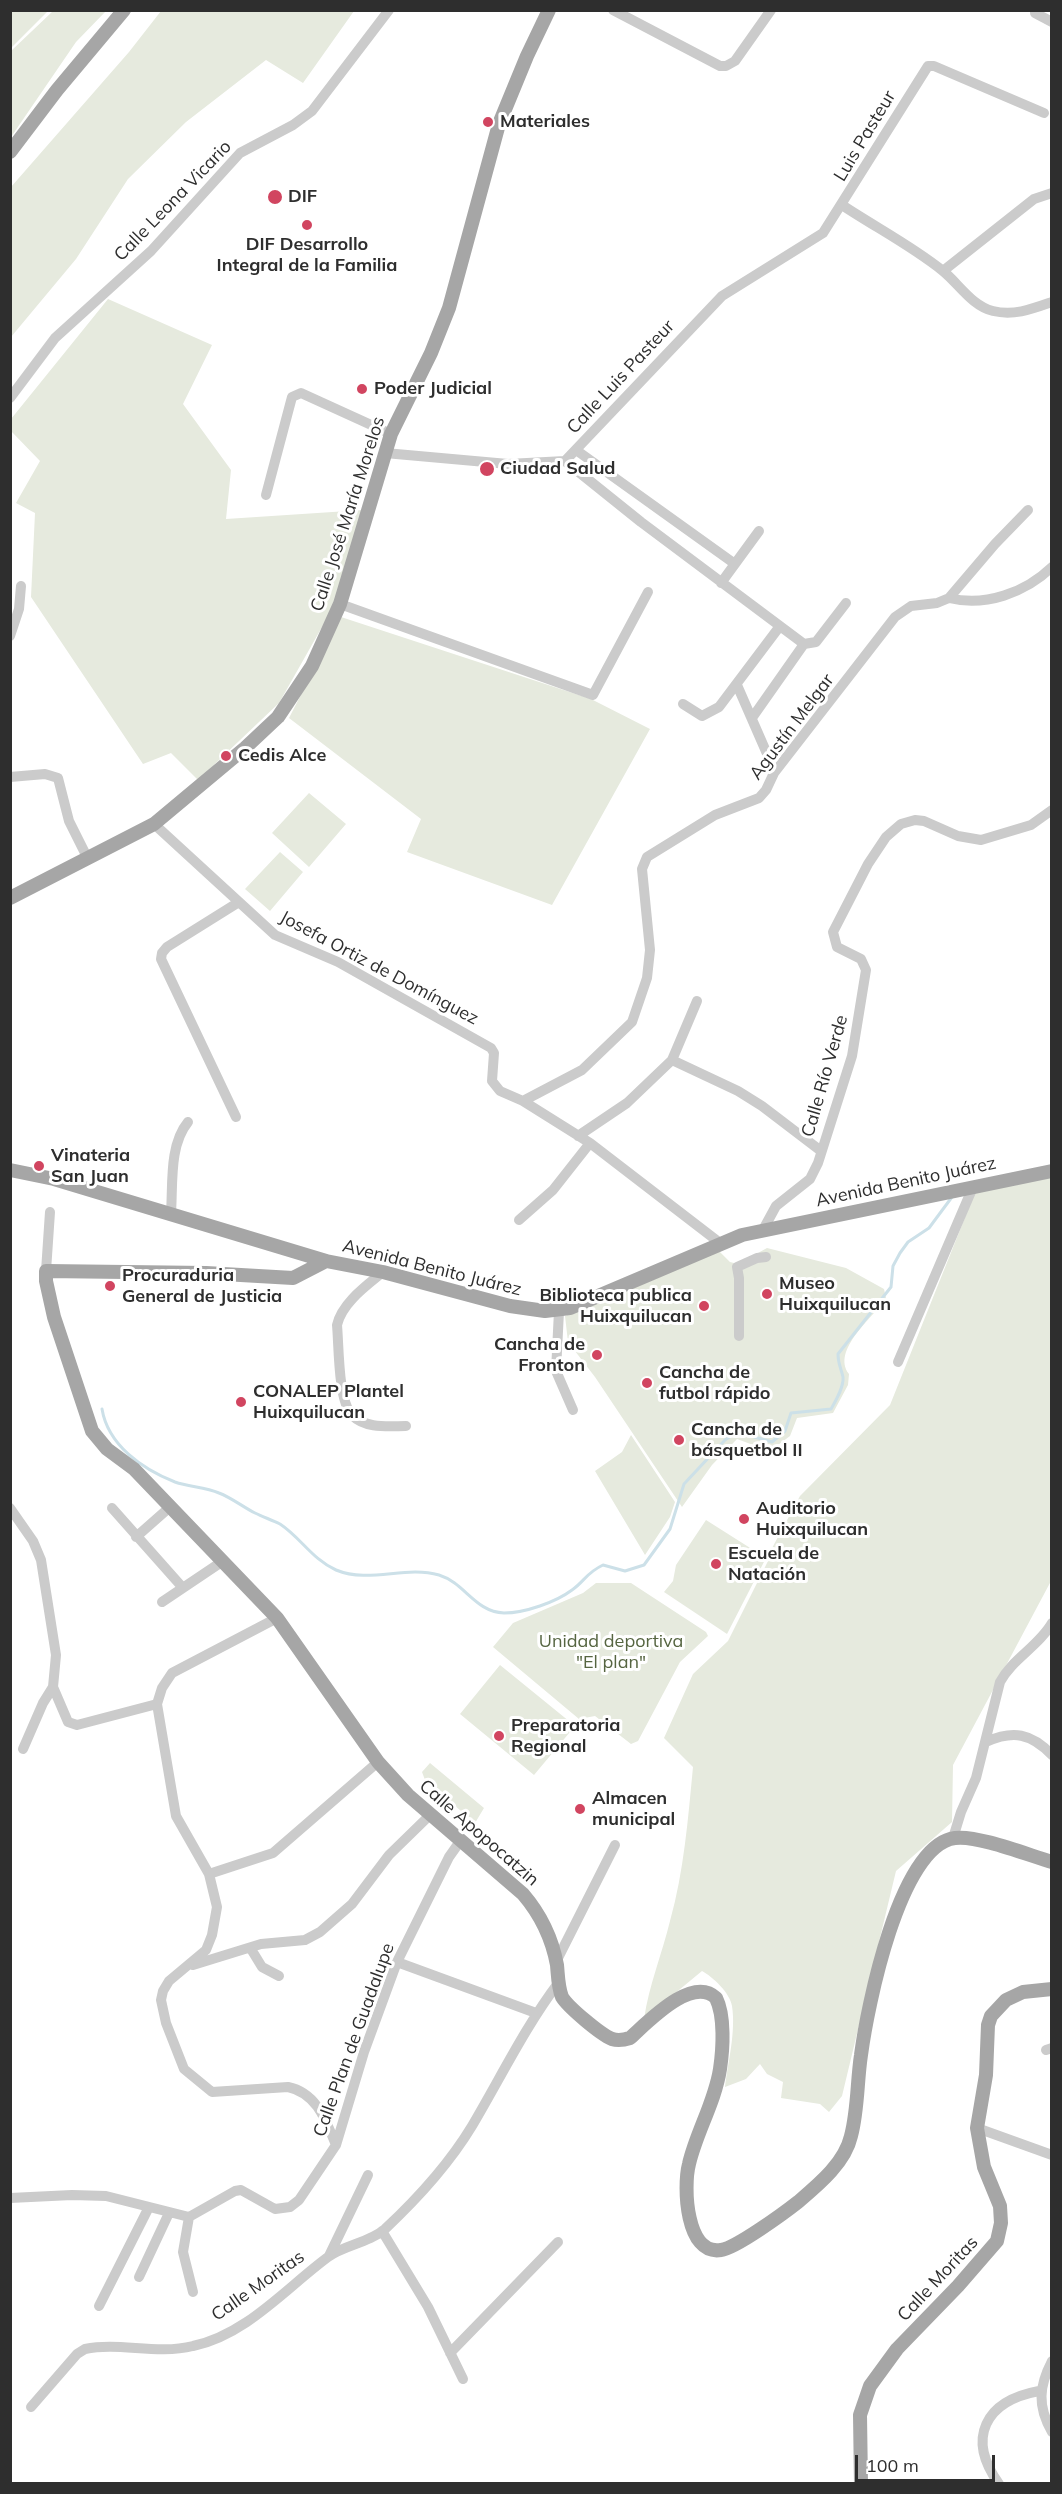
<!DOCTYPE html>
<html>
<head>
<meta charset="utf-8">
<style>
	body { margin:0 }
	#map { position:relative; width:1062px; height:2494px; overflow:hidden; background:#fff; font-family:Mulish,sans-serif }
	canvas { display:block }
	.frame { position:absolute; inset:0; border:12px solid #2e2e2e; pointer-events:none }
	.scale { position:absolute; left:855px; top:2455px; width:140px; height:27px; box-sizing:border-box; border:3px solid #2e2e2e; border-top:0; padding-left:8px; font-size:18px; line-height:21px; white-space:nowrap; color:#2e2e2e; -webkit-text-stroke:4px #fff; paint-order:stroke }
</style>
</head>
<body>
<div id="map">
<canvas width="1062" height="2494"></canvas>
<div class="frame"></div>
<div class="scale">100 m</div>
</div>
<script>
const c = document.querySelector('canvas').getContext('2d');
c.lineJoin = 'round';
function paint(path, color) {
  c.fillStyle = color;
  c.fill(path, 'evenodd');
}
function stroke(path, color, width, dash) {
  c.strokeStyle = color;
  c.lineWidth = width;
  c.lineCap = dash ? 'butt' : 'round';
  c.setLineDash(dash || []);
  c.stroke(path);
}
function drawText(font, color, halo, rows, align = 'center') {
  c.font = font + ' Mulish,sans-serif';
  c.lineWidth = 6;
  c.setLineDash([]);
  c.textBaseline = 'middle';
  c.strokeStyle = halo;
  c.fillStyle = color;
  for (const [text, x, y, turn = 0] of rows) {
    c.save();
    c.translate(x, y);
    c.rotate((+turn || 0) * Math.PI / 180);
    c.textAlign = isNaN(turn) ? turn : align;
    if (halo) c.strokeText(text, 0, 0);
    c.fillText(text, 0, 0);
    c.restore();
  }
}
paint(new Path2D(`
	M 11,10 L 48,10 L 48,11 L 11,48 Z
	M 53,11 L 106,11 L 76,42 L 11,137 L 11,51 Z
	M 161,11 L 354,11 L 303,83 L 266,60 L 186,122 L 128,179 L 76,259 L 11,337 L 11,187 L 129,52 Z
	M 108,299 L 212,345 L 183,404 L 231,470 L 226,519 L 363,510 L 335,604 L 279,703 L 198,780 L 171,753 L 143,764 L 31,597 L 35,513 L 16,503 L 40,461 L 11,431 L 11,419 Z
	M 341,617 L 591,699 L 650,729 L 552,905 L 407,852 L 421,819 L 289,718 Z
	M 309,793 L 346,824 L 309,867 L 272,833 Z
	M 280,852 L 303,872 L 270,911 L 245,889 Z
	M 1051,1175 L 1051,1581 L 953,1765 L 952,1822 L 896,1871 L 842,2096 L 829,2112 L 820,2104 L 781,2098 L 783,2082 L 767,2074 L 760,2064 L 746,2079 L 725,2087 C 728,2062 736,2032 732,2006 C 730,1993 713,1977 702,1971 L 644,2019 C 649,1985 662,1954 670,1921 C 684,1871 688,1819 693,1767 L 664,1738 L 693,1674 L 728,1641 L 769,1559 L 771,1550 L 800,1496 L 890,1405 L 978,1185 Z
	M 767,1248 L 846,1268 L 884,1289 L 886,1298 C 873,1318 831,1350 849,1374 L 848,1385 L 833,1413 L 797,1418 L 790,1436 L 774,1448 L 756,1446 L 737,1439 L 712,1465 L 682,1507 L 595,1377 L 568,1342 L 565,1316 L 718,1250 L 730,1262 L 738,1264 Z
	M 631,1435 L 675,1502 L 670,1517 L 645,1555 L 595,1471 L 622,1452 Z
	M 706,1520 L 766,1558 L 727,1634 L 664,1592 L 673,1581 L 676,1565 Z
	M 596,1583 L 631,1583 L 706,1632 L 708,1636 L 680,1662 L 638,1741 L 631,1744 L 595,1716 L 579,1719 L 493,1647 L 513,1623 L 583,1593 Z
	M 500,1665 L 575,1726 L 534,1775 L 460,1714 Z
	M 430,1763 L 484,1808 L 475,1823 L 425,1780 L 422,1772 Z`), '#e6eade');
stroke(new Path2D(`
	M 102,1409 C 108,1445 142,1469 175,1482 C 189,1487 205,1487 219,1493 C 232,1498 243,1507 255,1513 C 263,1517 272,1520 280,1524 C 300,1537 313,1560 336,1570 C 370,1584 405,1565 439,1575 C 465,1583 475,1612 504,1613 C 525,1613 556,1602 572,1590 C 585,1581 586,1573 603,1565 L 625,1571 L 644,1565 L 670,1529 L 684,1484 L 725,1440 L 737,1432 L 772,1442 L 785,1431 L 791,1413 L 831,1409 C 836,1400 844,1387 843,1377 C 841,1368 838,1364 838,1354 L 891,1287 L 893,1266 L 900,1253 L 908,1242 L 929,1228 L 952,1197`), '#cce0e8', 3);
stroke(new Path2D(`
	M 613,10 L 720,66 L 726,66 L 735,61 L 771,10
	M 1035,13 L 1052,22
	M 842,205 C 875,227 912,246 943,271 C 959,284 972,306 993,311 C 1014,316 1032,309 1052,302
	M 943,271 L 1034,199 L 1052,193
	M 10,398 L 55,338 L 151,251 L 240,153 L 293,125 L 312,111 L 389,10
	M 576,450 L 735,564
	M 385,453 L 508,464 L 565,461 L 722,296 L 823,233 L 928,66 L 934,66 L 1044,113
	M 565,461 L 641,522 L 804,644 L 816,642 L 846,603
	M 266,495 L 292,397 L 301,393 L 391,434
	M 721,583 L 759,531
	M 949,598 C 985,607 1025,593 1052,567
	M 340,604 L 593,695 L 648,592
	M 10,636 L 19,609 L 21,586
	M 737,685 L 768,756
	M 683,704 L 702,716 L 719,707 L 780,626
	M 752,718 L 804,644
	M 10,777 L 45,774 L 58,778 L 69,821 L 87,857
	M 154,824 L 275,935 L 338,962 L 491,1048 L 494,1053 L 492,1081 L 500,1091 L 523,1101 L 590,1143 L 720,1243
	M 672,1060 L 738,1091 L 762,1106 L 821,1151
	M 523,1101 L 582,1070 L 632,1022 L 647,978 L 650,950 L 642,869 L 647,857 L 715,815 L 759,798 L 766,790 L 774,773 L 895,617 L 911,606 L 937,603 L 949,598 L 995,544 L 1028,510
	M 236,1117 L 161,959 L 162,953 L 167,947 L 239,902
	M 578,1136 L 627,1103 L 672,1060 L 697,1001
	M 171,1213 C 173,1184 169,1145 188,1122
	M 519,1220 L 553,1190 L 590,1143
	M 764,1228 L 776,1206 L 810,1179 L 818,1163 L 852,1056 L 866,970 L 861,959 L 837,947 L 833,932 L 868,864 L 886,837 L 901,824 L 915,820 L 924,821 L 958,836 L 981,840 L 1031,825 L 1052,810
	M 46,1271 L 50,1212
	M 383,1272 C 366,1286 342,1303 337,1325 C 339,1346 338,1401 352,1415 C 365,1429 389,1426 406,1426
	M 559,1311 L 556,1371 L 573,1410
	M 739,1336 L 739,1278 L 737,1267 L 757,1258 L 766,1257
	M 898,1362 L 973,1187
	M 10,1508 L 33,1541 L 41,1560 L 56,1655 L 53,1687 L 43,1703 L 23,1749
	M 112,1508 L 183,1588
	M 136,1537 L 170,1507
	M 162,1602 L 223,1561
	M 277,1618 L 172,1673 L 162,1688 L 157,1704 L 176,1816 L 209,1874 L 217,1907 L 212,1935 L 206,1950 L 169,1981 L 163,1991 L 161,2000 L 166,2023 L 184,2069 L 212,2092 L 288,2087 C 317,2093 326,2121 336,2145
	M 53,1687 L 68,1722 L 77,1725 L 157,1704
	M 986,1742 C 1013,1730 1031,1733 1052,1755
	M 953,1838 L 961,1812 L 976,1778 L 1000,1682 C 1012,1659 1039,1646 1052,1623
	M 209,1874 L 273,1853 L 378,1762
	M 251,1949 L 262,1967 L 279,1976
	M 397,1962 L 536,2013
	M 556,1962 L 615,1845
	M 193,1965 L 261,1944 L 305,1940 L 320,1932 L 352,1904 L 389,1855 L 430,1815
	M 1046,2050 L 1052,2048
	M 977,2128 L 1052,2155
	M 10,2198 L 72,2195 L 106,2196 L 189,2217 L 235,2191 L 241,2190 L 275,2209 L 290,2207 L 299,2200 L 336,2145 L 364,2052 L 397,1962 L 449,1857 L 461,1840
	M 189,2217 L 183,2252 L 193,2292
	M 382,2231 L 428,2307 L 463,2379
	M 329,2256 L 368,2175
	M 139,2277 L 169,2213
	M 99,2306 L 149,2207
	M 450,2353 L 558,2242
	M 1052,2361 C 1039,2386 1037,2406 1052,2432
	M 31,2407 L 77,2354 L 85,2349 C 120,2342 156,2355 193,2346 C 246,2335 286,2288 328,2257 C 344,2245 369,2243 385,2229 C 417,2199 449,2164 472,2126 C 501,2077 525,2027 559,1982
	M 999,2484 C 966,2438 985,2401 1039,2391`), '#cbcbcb', 10);
stroke(new Path2D(`
	M 10,152 L 57,90 L 124,10
	M 10,898 L 154,824 L 245,748 L 278,717 L 312,666 L 340,604 L 391,434 L 431,353 L 449,308 L 499,124 L 527,56 L 549,10
	M 10,1170 L 54,1179 L 326,1261 L 383,1272 L 510,1306 L 545,1311 L 570,1308 L 742,1235 L 1052,1171
	M 326,1261 L 293,1278 L 206,1273 L 46,1271 L 46,1281 L 54,1317 L 92,1431 L 107,1449 L 134,1469 L 277,1618 L 378,1762 L 408,1795 L 523,1894 C 541,1915 552,1938 557,1965 C 558,1975 558,1987 562,1997 C 568,2007 600,2034 612,2039 C 618,2041 624,2040 630,2038 C 648,2022 692,1975 716,1998 C 725,2016 723,2049 720,2069 C 715,2102 696,2133 689,2164 C 683,2187 686,2256 721,2250 C 736,2248 784,2213 798,2202 C 818,2185 845,2163 851,2136 C 858,2110 857,2081 861,2055 C 867,2009 899,1845 955,1838 C 978,1835 1028,1855 1052,1862
	M 861,2484 L 860,2415 L 870,2386 L 897,2349 L 958,2286 L 997,2241 L 1001,2223 L 1000,2206 L 984,2167 L 977,2128 L 986,2075 L 988,2025 L 991,2016 L 1006,2000 L 1023,1992 L 1052,1989`), '#a6a6a6', 14);
for (const [x, y, r, color] of [
	[488,122,6,"#d14560"],
	[275,197,8,"#d14560"],
	[307,225,6,"#d14560"],
	[362,389,6,"#d14560"],
	[487,469,8,"#d14560"],
	[226,756,6,"#d14560"],
	[39,1166,6,"#d14560"],
	[110,1286,6,"#d14560"],
	[767,1294,6,"#d14560"],
	[704,1306,6,"#d14560"],
	[597,1355,6,"#d14560"],
	[647,1383,6,"#d14560"],
	[241,1402,6,"#d14560"],
	[679,1440,6,"#d14560"],
	[744,1519,6,"#d14560"],
	[716,1564,6,"#d14560"],
	[499,1736,6,"#d14560"],
	[580,1809,6,"#d14560"]
]) {
  const dot = new Path2D();
  dot.arc(x, y, r, 0, 2 * Math.PI);
  c.fillStyle = color;
  c.fill(dot);
  stroke(dot, '#fff', 2);
}
drawText('bold 18px', '#2e2e2e', '#fff', [
	["Materiales",500,122],
	["DIF",288,197],
	["DIF Desarrollo",307,245,"center"],
	["Integral de la Familia",307,266,"center"],
	["Poder Judicial",374,389],
	["Ciudad Salud",500,469],
	["Cedis Alce",238,756],
	["Vinateria",51,1156],
	["San Juan",51,1177],
	["Procuraduria",122,1276],
	["General de Justicia",122,1297],
	["Museo",779,1284],
	["Huixquilucan",779,1305],
	["Biblioteca publica",692,1296,"right"],
	["Huixquilucan",692,1317,"right"],
	["Cancha de",585,1345,"right"],
	["Fronton",585,1366,"right"],
	["Cancha de",659,1373],
	["futbol rápido",659,1394],
	["CONALEP Plantel",253,1392],
	["Huixquilucan",253,1413],
	["Cancha de",691,1430],
	["básquetbol II",691,1451],
	["Auditorio",756,1509],
	["Huixquilucan",756,1530],
	["Escuela de",728,1554],
	["Natación",728,1575],
	["Preparatoria",511,1726],
	["Regional",511,1747],
	["Almacen",592,1799],
	["municipal",592,1820]
], 'left');
drawText('18px', '#2e2e2e', '#fff', [
	["Luis Pasteur",865,136,-59],
	["Calle Leona Vicario",173,201,-46],
	["Calle Luis Pasteur",621,377,-47],
	["Calle José María Morelos",348,514,-72],
	["Agustín Melgar",792,727,-53],
	["Josefa Ortiz de Domínguez",379,968,28],
	["Calle Río Verde",825,1076,-74],
	["Avenida Benito Juárez",906,1182,-12],
	["Avenida Benito Juárez",432,1268,14],
	["Calle Apopocatzin",479,1833,41],
	["Calle Plan de Guadalupe",354,2040,-70],
	["Calle Moritas",938,2279,-47],
	["Calle Moritas",258,2286,-35]
]);
drawText('18px', '#566541', '#fff', [
	["Unidad deportiva",611,1642],
	["\"El plan\"",611,1663]
]);
</script>
</body>
</html>
